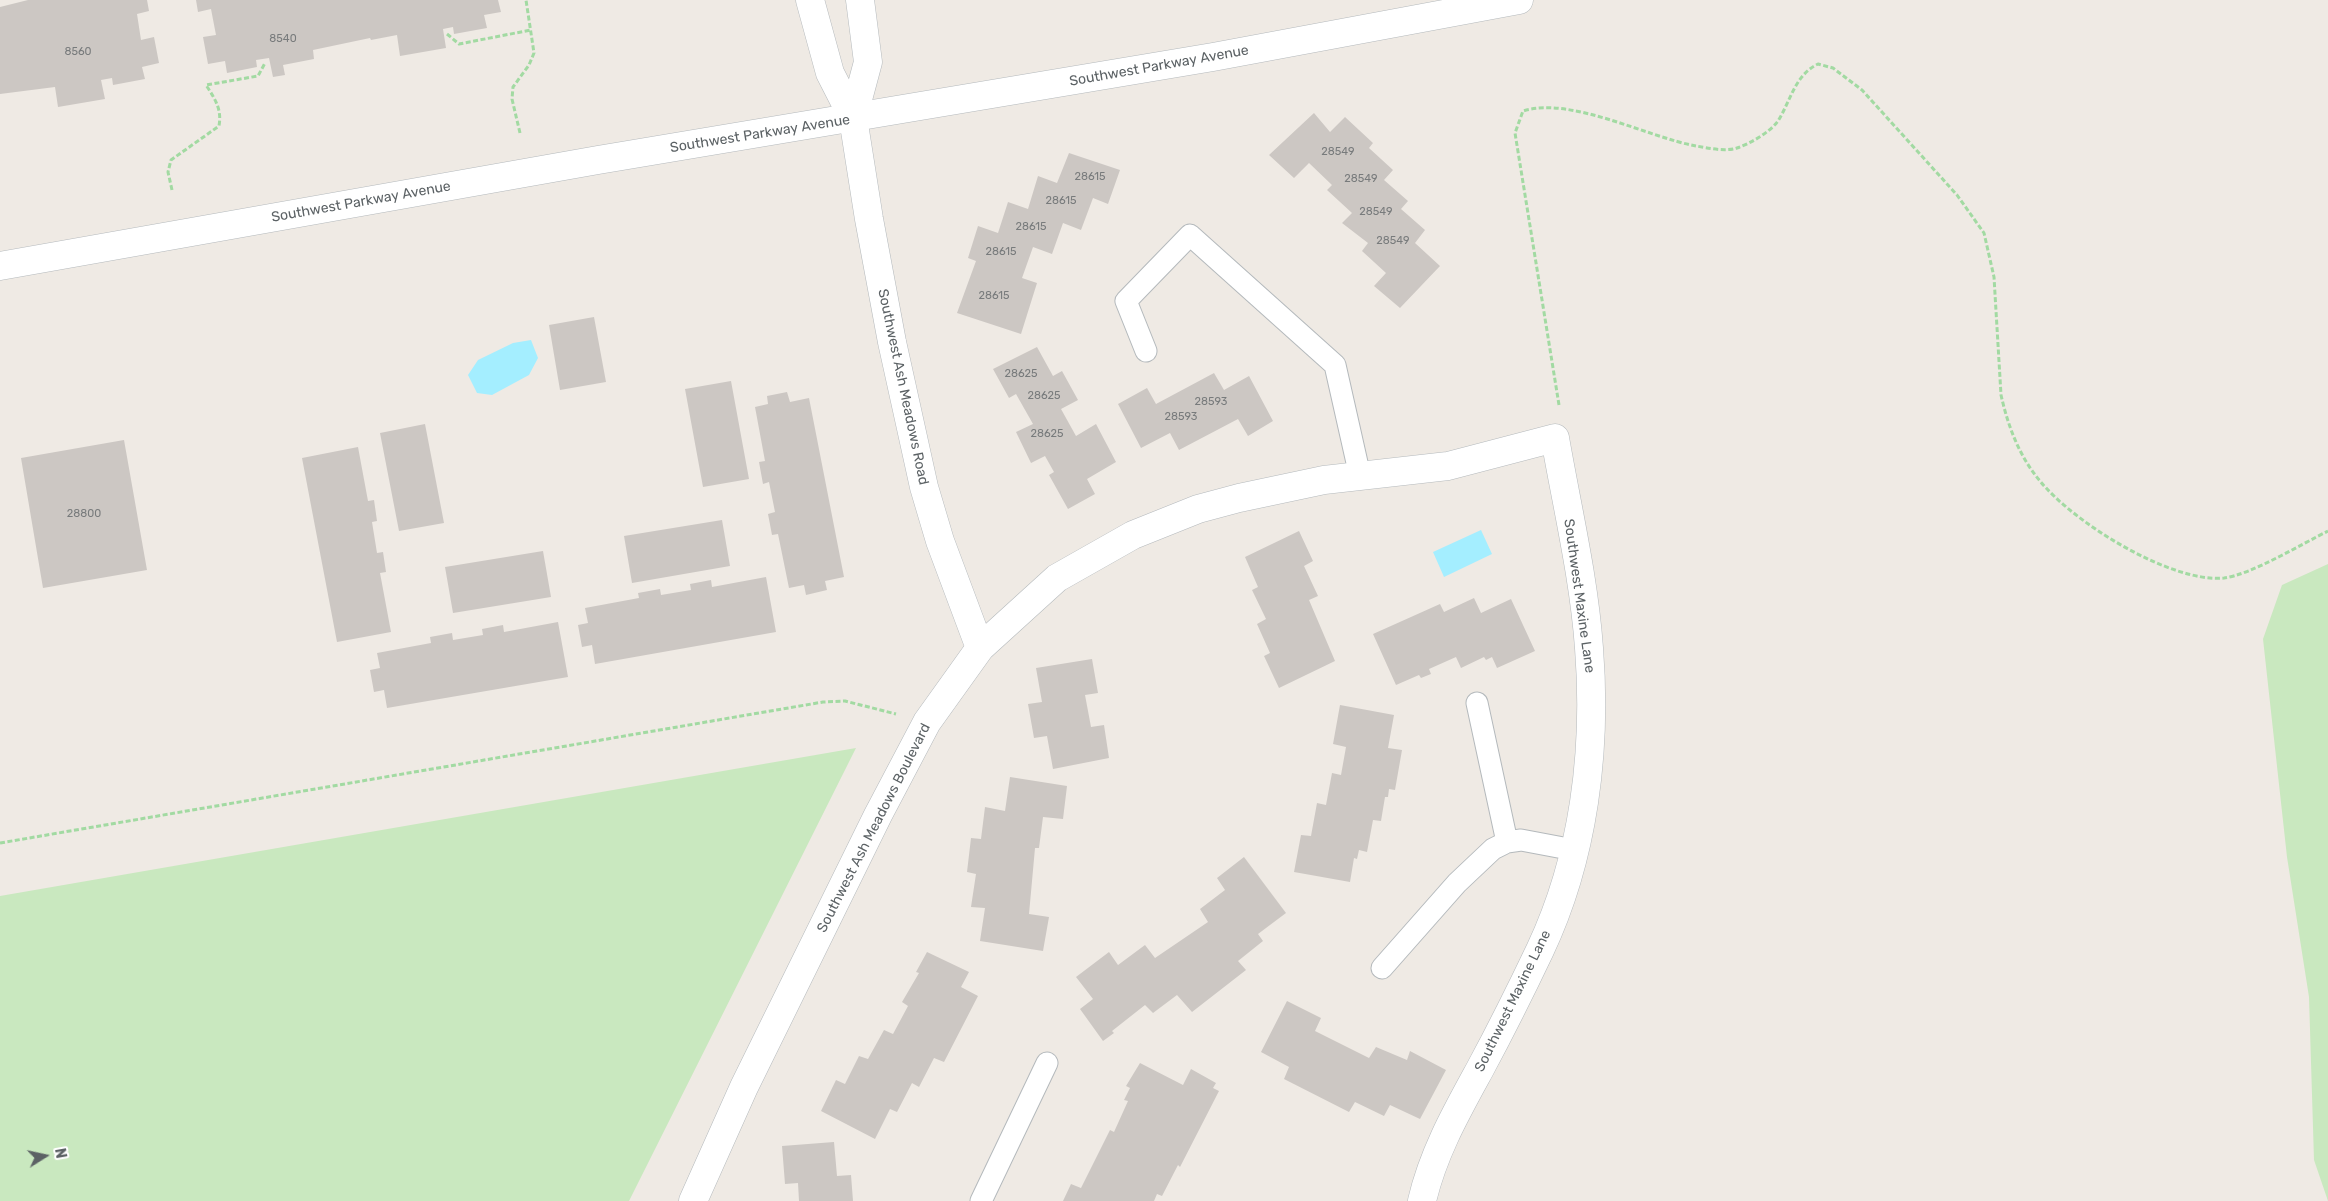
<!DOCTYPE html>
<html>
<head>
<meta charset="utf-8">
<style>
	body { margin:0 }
	#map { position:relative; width:2328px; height:1201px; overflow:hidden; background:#efeae4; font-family:Rubik,sans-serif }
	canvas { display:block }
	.north { position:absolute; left:20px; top:1131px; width:50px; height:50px; -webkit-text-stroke:4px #fff; paint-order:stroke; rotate:80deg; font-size:14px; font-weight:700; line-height:20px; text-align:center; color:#5c6265 }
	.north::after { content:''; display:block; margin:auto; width:18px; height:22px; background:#5c6265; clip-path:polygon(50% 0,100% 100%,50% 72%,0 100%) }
</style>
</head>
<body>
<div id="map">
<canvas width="2328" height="1201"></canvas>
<div class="north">N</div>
</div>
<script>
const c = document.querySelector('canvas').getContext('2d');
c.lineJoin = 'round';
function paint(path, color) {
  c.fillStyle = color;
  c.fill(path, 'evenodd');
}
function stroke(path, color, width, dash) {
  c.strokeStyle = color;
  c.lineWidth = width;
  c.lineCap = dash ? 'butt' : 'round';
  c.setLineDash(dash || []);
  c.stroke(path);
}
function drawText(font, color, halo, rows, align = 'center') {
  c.font = font + ' Rubik,sans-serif';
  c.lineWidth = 4;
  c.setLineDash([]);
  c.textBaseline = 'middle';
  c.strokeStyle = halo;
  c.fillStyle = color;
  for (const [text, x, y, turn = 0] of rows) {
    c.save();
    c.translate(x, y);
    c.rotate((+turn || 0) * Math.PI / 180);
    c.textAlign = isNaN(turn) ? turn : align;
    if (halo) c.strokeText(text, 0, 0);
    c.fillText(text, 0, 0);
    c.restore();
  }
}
paint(new Path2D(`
	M 2328,564 L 2328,1201 L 2314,1160 L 2309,997 L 2287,857 L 2263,639 L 2282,585 Z
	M 856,748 L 629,1201 L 0,1201 L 0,896 Z`), '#c9e8bf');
paint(new Path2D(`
	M 531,340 L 538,358 L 529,375 L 492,395 L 477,393 L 468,375 L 478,360 L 513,343 Z
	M 1481,530 L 1492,554 L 1444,577 L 1433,552 Z`), '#a4eeff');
paint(new Path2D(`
	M 28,0 L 147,0 L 149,11 L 137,14 L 141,40 L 154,37 L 159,63 L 142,67 L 145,79 L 113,85 L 112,78 L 101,80 L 105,99 L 58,107 L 55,87 L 0,94 L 0,7 Z
	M 196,0 L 498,0 L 501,12 L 484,15 L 487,28 L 454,34 L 453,27 L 443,29 L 446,48 L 400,56 L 397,35 L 371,40 L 370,38 L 313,50 L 314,59 L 283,65 L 285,75 L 273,77 L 269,58 L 256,60 L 257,67 L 227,73 L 225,61 L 208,64 L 203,37 L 216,35 L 211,9 L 198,12 Z
	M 1314,113 L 1330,132 L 1345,117 L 1373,143 L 1369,148 L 1393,170 L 1384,180 L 1408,201 L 1401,209 L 1425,230 L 1415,243 L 1440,266 L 1400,308 L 1374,286 L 1386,273 L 1362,251 L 1368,243 L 1342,223 L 1352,213 L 1327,190 L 1332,185 L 1309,163 L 1294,178 L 1269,155 Z
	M 1069,153 L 1120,170 L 1108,204 L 1093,198 L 1081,230 L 1063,223 L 1052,254 L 1033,247 L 1022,278 L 1037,283 L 1021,334 L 957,313 L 976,261 L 968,258 L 978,226 L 998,233 L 1008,202 L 1028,209 L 1038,176 L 1057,183 Z
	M 594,317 L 606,382 L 560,390 L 549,325 Z
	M 1037,347 L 1053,376 L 1062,371 L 1078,400 L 1061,409 L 1076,436 L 1096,424 L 1116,462 L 1087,479 L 1095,494 L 1068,509 L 1049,475 L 1054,472 L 1045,456 L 1031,463 L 1016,432 L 1033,424 L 1016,394 L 1009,398 L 993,369 Z
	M 1214,373 L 1224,390 L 1249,376 L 1273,421 L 1248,436 L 1238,419 L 1179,450 L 1170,433 L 1141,448 L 1118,404 L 1147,388 L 1156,404 Z
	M 731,381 L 749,479 L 703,487 L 685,389 Z
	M 787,392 L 790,402 L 809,398 L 844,577 L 825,581 L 827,590 L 806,595 L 804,585 L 789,588 L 778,534 L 772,535 L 768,514 L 775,512 L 769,482 L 763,484 L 759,462 L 765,461 L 755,407 L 768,404 L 767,396 Z
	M 425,424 L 444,523 L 399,531 L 380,433 Z
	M 124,440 L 147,570 L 43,588 L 21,458 Z
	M 358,447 L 368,501 L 374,500 L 377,521 L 372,522 L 377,553 L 383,552 L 386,572 L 380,573 L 391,632 L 337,642 L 302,458 Z
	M 722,520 L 730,566 L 632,583 L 624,536 Z
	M 1299,531 L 1313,561 L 1304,566 L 1318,596 L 1309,600 L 1335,661 L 1279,688 L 1264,656 L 1270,653 L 1257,624 L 1266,619 L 1252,590 L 1258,587 L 1245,557 Z
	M 543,551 L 551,597 L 453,613 L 445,567 Z
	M 766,577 L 776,632 L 595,664 L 592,645 L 582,647 L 578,625 L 588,623 L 585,608 L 639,598 L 638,593 L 660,589 L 661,595 L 691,590 L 690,584 L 711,580 L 712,587 Z
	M 1474,598 L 1481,613 L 1511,599 L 1535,651 L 1497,668 L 1492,657 L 1486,660 L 1484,657 L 1461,668 L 1456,657 L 1429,669 L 1431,674 L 1421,678 L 1419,675 L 1396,685 L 1373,634 L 1440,604 L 1444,612 Z
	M 558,622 L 568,677 L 387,708 L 384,690 L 374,692 L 370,670 L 380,668 L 377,653 L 431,643 L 430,637 L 452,633 L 453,640 L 483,635 L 482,629 L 503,625 L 504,632 Z
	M 1092,659 L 1098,693 L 1085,695 L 1091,727 L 1104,725 L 1109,758 L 1053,769 L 1047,736 L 1034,738 L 1028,704 L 1042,702 L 1036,668 Z
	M 1340,705 L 1394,715 L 1388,748 L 1402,750 L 1395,790 L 1389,789 L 1388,797 L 1385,797 L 1381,821 L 1373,820 L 1367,852 L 1359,850 L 1357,859 L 1354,858 L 1350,882 L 1294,872 L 1301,835 L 1311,836 L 1317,803 L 1326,805 L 1332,773 L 1341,775 L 1346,747 L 1333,744 Z
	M 1010,777 L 1067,786 L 1063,819 L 1043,817 L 1039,848 L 1035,848 L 1029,914 L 1049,917 L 1043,951 L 980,941 L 985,908 L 971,907 L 976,874 L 967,872 L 971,838 L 981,839 L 985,807 L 1005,811 Z
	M 1244,857 L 1286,913 L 1258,934 L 1263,941 L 1238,961 L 1246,970 L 1192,1012 L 1177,995 L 1153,1013 L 1145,1005 L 1112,1031 L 1114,1033 L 1103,1041 L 1080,1009 L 1093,999 L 1076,977 L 1109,952 L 1118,965 L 1145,945 L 1155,958 L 1208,922 L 1200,909 L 1225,890 L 1217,878 Z
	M 927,952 L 969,972 L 961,987 L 978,996 L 944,1062 L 934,1058 L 919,1087 L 912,1083 L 897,1112 L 890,1109 L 875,1139 L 821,1111 L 836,1080 L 845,1084 L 859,1056 L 868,1059 L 884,1030 L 893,1034 L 908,1006 L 902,1002 L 919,973 L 916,972 Z
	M 1287,1001 L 1321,1018 L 1315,1031 L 1369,1058 L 1376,1047 L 1407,1060 L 1410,1051 L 1446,1070 L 1420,1119 L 1390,1105 L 1384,1116 L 1355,1102 L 1349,1112 L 1284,1079 L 1289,1067 L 1261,1052 Z
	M 1140,1063 L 1183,1085 L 1191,1069 L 1216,1083 L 1213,1088 L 1219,1091 L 1180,1167 L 1178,1165 L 1162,1196 L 1157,1194 L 1154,1201 L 1063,1201 L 1071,1184 L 1081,1188 L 1110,1130 L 1114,1132 L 1128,1101 L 1124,1100 L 1130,1088 L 1126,1086 Z
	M 834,1142 L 837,1176 L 851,1175 L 853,1201 L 799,1201 L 798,1183 L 785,1184 L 782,1146 Z`), '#ccc7c3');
const service = new Path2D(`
	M 1146,351 L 1126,301 L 1190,235 L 1335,365 L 1360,476
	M 1477,703 L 1507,842
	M 1382,968 L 1457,883 L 1493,849 L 1507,842 L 1521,840 L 1574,850
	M 981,1201 L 1047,1063`);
const minor = new Path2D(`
	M 810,0 L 830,73 L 853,118 L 869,219 L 892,342 L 924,487 L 940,541 L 980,648
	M 853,118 L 868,62 L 860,0
	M 693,1201 L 744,1087 L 878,815 L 927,722 L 980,648 L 1057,578 L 1133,535 L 1198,509 L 1239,498 L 1324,480 L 1448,466 L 1555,438 C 1567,507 1584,578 1589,648 C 1597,750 1584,857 1540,950 C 1521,990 1501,1030 1480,1069 C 1457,1111 1433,1153 1422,1201`);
const tertiary = new Path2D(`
	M 0,266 L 598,160 L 1213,57 L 1519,0`);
stroke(service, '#b4b9bc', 23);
stroke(minor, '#b4b9bc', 29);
stroke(tertiary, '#b4b9bc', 29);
stroke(new Path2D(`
	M 447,34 L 459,44 L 531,30
	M 520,133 L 512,99 L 513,87 L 529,65 L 534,53 L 526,0
	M 172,190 L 168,172 L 171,160 L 219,126 C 222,109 215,99 206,85 L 258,76 L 265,63
	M 1559,405 L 1515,133 L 1523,111 C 1571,96 1647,137 1696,146 C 1708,148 1725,152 1737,148 C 1751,143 1769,133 1778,121 C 1791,100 1795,75 1818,64 L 1833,68 L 1862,90 L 1957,195 L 1984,233 L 1994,277 L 2001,395 C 2008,426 2019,456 2040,481 C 2073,522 2170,583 2224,578 C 2250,575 2302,544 2328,531
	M 0,843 L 823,702 L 845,701 L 896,714`), '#a2daa2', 3, [5, 2.5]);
stroke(service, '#fff', 21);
stroke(minor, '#fff', 28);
stroke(tertiary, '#fff', 28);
drawText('11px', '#787b7c', null, [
	["8540",283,39],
	["8560",78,52],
	["28549",1338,152],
	["28615",1090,177],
	["28549",1361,179],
	["28615",1061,201],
	["28549",1376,212],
	["28615",1031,227],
	["28549",1393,241],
	["28615",1001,252],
	["28615",994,296],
	["28625",1021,374],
	["28625",1044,396],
	["28593",1211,402],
	["28593",1181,417],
	["28625",1047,434],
	["28800",84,514]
]);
drawText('14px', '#5c6265', '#fff', [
	["Southwest Parkway Avenue",1159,66,-10],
	["Southwest Parkway Avenue",760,134,-9],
	["Southwest Parkway Avenue",361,202,-10],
	["Southwest Ash Meadows Road",903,387,78],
	["Southwest Maxine Lane",1579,596,82],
	["Southwest Ash Meadows Boulevard",874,828,-63],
	["Southwest Maxine Lane",1513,1001,-64]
]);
</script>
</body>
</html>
